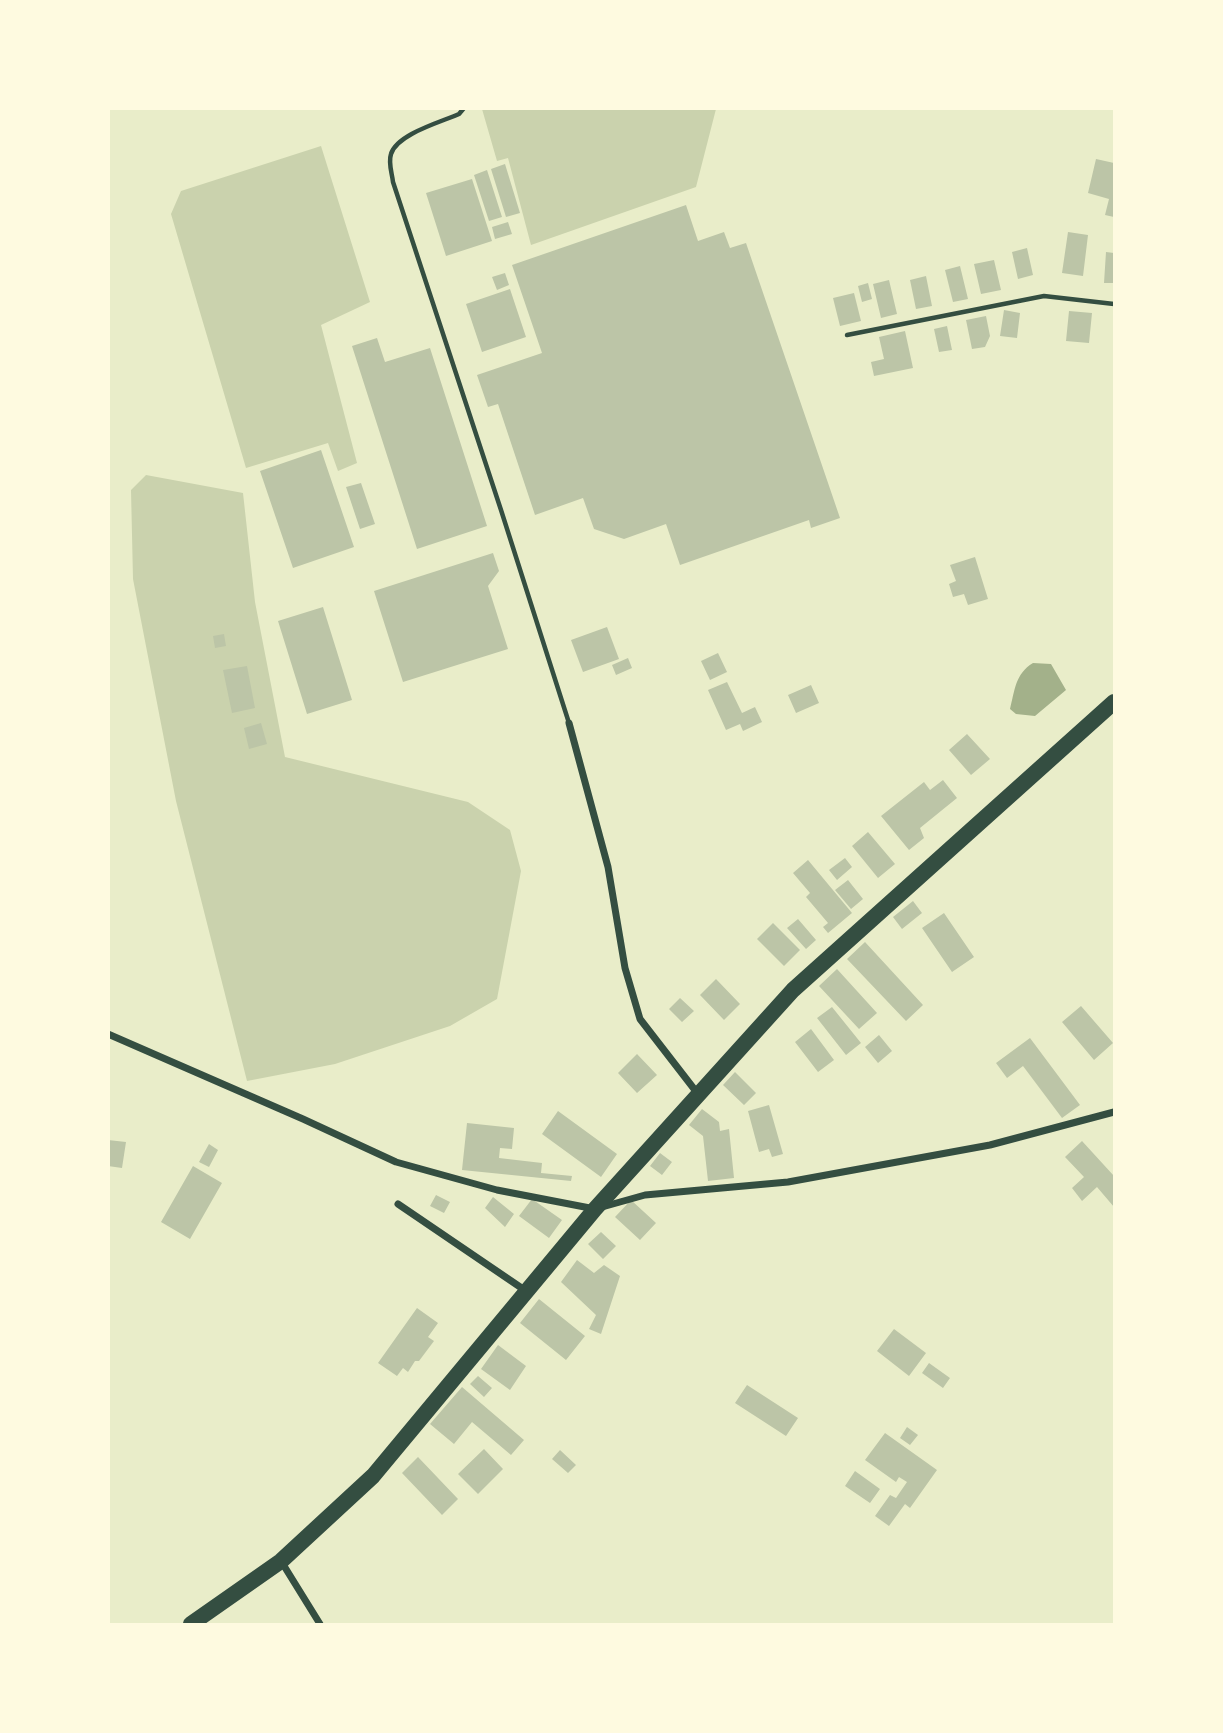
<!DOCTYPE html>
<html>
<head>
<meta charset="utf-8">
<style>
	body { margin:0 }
	#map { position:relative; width:1223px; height:1733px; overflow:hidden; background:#e9edc9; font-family:"Golos Text",sans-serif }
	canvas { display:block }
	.frame { position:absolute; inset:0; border:110px solid #fefae0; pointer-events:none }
</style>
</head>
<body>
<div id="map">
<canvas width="1223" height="1733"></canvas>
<div class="frame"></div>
</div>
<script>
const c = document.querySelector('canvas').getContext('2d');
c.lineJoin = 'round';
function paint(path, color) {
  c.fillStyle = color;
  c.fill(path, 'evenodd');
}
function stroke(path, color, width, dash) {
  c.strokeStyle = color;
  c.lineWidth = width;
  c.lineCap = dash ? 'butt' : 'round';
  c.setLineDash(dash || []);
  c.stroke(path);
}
paint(new Path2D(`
	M 482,109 L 482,108 L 716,109 L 696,187 L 531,245 L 508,158 L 497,161 Z
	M 321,146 L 370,302 L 321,325 L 357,463 L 338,471 L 328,443 L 246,468 L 171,214 L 181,191 Z
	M 146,475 L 243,493 L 255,602 L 285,757 L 468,802 L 510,830 L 521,871 L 497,999 L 450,1026 L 335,1064 L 247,1081 L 176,801 L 133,579 L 131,490 Z`), '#cad2ad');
paint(new Path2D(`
	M 1033,663 L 1051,664 L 1066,690 L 1035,716 L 1016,714 L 1010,709 C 1015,690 1015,674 1033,663 Z`), '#a3b18a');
paint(new Path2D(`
	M 1096,159 L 1114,163 L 1114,217 L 1105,215 L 1109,199 L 1088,193 Z
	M 505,164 L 520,213 L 506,217 L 491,169 Z
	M 487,170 L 502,217 L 489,221 L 474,175 Z
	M 472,179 L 492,241 L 446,256 L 426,193 Z
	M 686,205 L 698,241 L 724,232 L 730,248 L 746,243 L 840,518 L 811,528 L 809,520 L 680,565 L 666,524 L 624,539 L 594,529 L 583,498 L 535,515 L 498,404 L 488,407 L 477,375 L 542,353 L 512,265 Z
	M 508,222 L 512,234 L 495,239 L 492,227 Z
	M 1068,232 L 1088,235 L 1083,276 L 1062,273 Z
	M 1027,248 L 1033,275 L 1018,279 L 1012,252 Z
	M 1106,252 L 1114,253 L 1114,283 L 1104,283 Z
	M 994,260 L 1001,290 L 981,294 L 974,264 Z
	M 960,266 L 968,299 L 953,302 L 945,270 Z
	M 505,273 L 509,285 L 497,290 L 492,277 Z
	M 926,276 L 932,306 L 916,309 L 910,280 Z
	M 889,280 L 897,314 L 881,318 L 873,284 Z
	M 868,283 L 872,299 L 862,302 L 858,286 Z
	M 510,289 L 526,337 L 482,352 L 466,304 Z
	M 854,293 L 861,321 L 840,326 L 833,298 Z
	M 1004,310 L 1020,313 L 1017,338 L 1000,336 Z
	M 1069,311 L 1092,313 L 1089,343 L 1066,341 Z
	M 986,316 L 990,336 L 985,347 L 972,349 L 966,320 Z
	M 947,326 L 952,350 L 939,352 L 934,329 Z
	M 905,331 L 913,368 L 874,376 L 871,362 L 884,359 L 879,337 Z
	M 377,338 L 385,362 L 430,348 L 487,526 L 417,549 L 352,346 Z
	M 321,450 L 354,547 L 293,568 L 260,471 Z
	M 361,483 L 375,524 L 360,529 L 346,487 Z
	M 493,553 L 499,571 L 488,586 L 508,649 L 403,682 L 374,591 Z
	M 975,557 L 988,599 L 968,605 L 964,594 L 953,597 L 949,584 L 956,581 L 950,565 Z
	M 323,607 L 352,700 L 307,714 L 278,621 Z
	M 607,627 L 619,659 L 583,672 L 571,640 Z
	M 224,634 L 226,646 L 215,648 L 213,636 Z
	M 718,653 L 727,672 L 710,680 L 701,661 Z
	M 628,658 L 632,668 L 616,675 L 612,665 Z
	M 247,666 L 255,708 L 232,713 L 223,670 Z
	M 727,682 L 742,713 L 755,707 L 762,722 L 743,731 L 740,724 L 726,730 L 708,690 Z
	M 811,685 L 819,703 L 796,713 L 788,695 Z
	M 261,723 L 267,744 L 249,749 L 244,728 Z
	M 967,734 L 990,759 L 971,775 L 949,750 Z
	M 943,780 L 957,798 L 920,828 L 924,838 L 909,850 L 881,816 L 924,782 L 930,790 Z
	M 868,832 L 895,864 L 878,878 L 852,846 Z
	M 845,858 L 852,867 L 837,880 L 829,870 Z
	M 808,860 L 852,913 L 828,933 L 823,927 L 828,923 L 806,897 L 810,893 L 793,873 Z
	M 848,880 L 863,899 L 851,909 L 835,890 Z
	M 913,901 L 922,913 L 902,929 L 893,917 Z
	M 944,913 L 974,957 L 952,972 L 922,928 Z
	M 798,919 L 816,940 L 806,949 L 787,928 Z
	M 773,923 L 800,950 L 784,966 L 757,939 Z
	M 865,942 L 923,1005 L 906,1021 L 847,959 Z
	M 837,969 L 877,1013 L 859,1029 L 819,986 Z
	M 716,979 L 740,1004 L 724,1020 L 700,995 Z
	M 680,998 L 694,1011 L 682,1022 L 669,1009 Z
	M 1081,1006 L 1113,1043 L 1094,1060 L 1062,1022 Z
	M 832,1007 L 861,1043 L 846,1055 L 817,1018 Z
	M 811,1029 L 834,1060 L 818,1072 L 795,1042 Z
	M 879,1035 L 892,1051 L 878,1063 L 865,1047 Z
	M 1030,1038 L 1080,1105 L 1062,1118 L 1023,1066 L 1007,1078 L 996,1063 Z
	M 637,1054 L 657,1075 L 637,1093 L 618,1073 Z
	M 735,1072 L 756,1093 L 744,1105 L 723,1085 Z
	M 769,1105 L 783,1154 L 772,1157 L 769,1149 L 759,1152 L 748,1111 Z
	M 702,1109 L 719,1122 L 720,1131 L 729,1129 L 734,1178 L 708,1181 L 703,1136 L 689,1125 Z
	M 558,1111 L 617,1154 L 601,1177 L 542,1134 Z
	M 467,1123 L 514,1128 L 512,1149 L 500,1148 L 499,1158 L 542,1163 L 541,1173 L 572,1176 L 571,1181 L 462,1170 Z
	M 108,1140 L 126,1142 L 122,1168 L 108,1166 Z
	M 1082,1141 L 1114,1176 L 1114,1207 L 1097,1187 L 1082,1201 L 1072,1188 L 1084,1177 L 1065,1157 Z
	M 209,1144 L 218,1150 L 209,1167 L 199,1162 Z
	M 660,1153 L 672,1162 L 662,1175 L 650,1166 Z
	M 193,1166 L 222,1183 L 190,1239 L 161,1222 Z
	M 436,1195 L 450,1202 L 444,1213 L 430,1206 Z
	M 493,1197 L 514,1214 L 505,1227 L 485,1208 Z
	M 532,1199 L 562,1220 L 549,1238 L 519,1216 Z
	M 631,1200 L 656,1223 L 640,1240 L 615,1217 Z
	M 601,1232 L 616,1246 L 603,1259 L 588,1244 Z
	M 577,1260 L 594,1273 L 604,1265 L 620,1276 L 601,1334 L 589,1329 L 596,1315 L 561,1282 Z
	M 539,1299 L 585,1336 L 566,1360 L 520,1323 Z
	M 417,1308 L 438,1323 L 428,1337 L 434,1341 L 419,1361 L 415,1361 L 408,1372 L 403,1368 L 397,1376 L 378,1363 Z
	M 894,1329 L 926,1353 L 909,1376 L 877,1351 Z
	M 498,1345 L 526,1366 L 510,1390 L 481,1369 Z
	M 929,1363 L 950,1378 L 943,1388 L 922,1373 Z
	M 478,1376 L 492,1388 L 484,1397 L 470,1384 Z
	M 747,1385 L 798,1418 L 786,1436 L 735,1403 Z
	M 462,1387 L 524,1440 L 511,1455 L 472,1422 L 454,1444 L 430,1424 Z
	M 907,1427 L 918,1435 L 910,1445 L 900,1438 Z
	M 885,1433 L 937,1470 L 910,1508 L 905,1504 L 889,1526 L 875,1516 L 890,1495 L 896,1498 L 907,1482 L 899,1477 L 896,1482 L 865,1460 Z
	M 484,1449 L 503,1469 L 478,1494 L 458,1474 Z
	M 560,1450 L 576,1465 L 568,1473 L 552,1459 Z
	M 418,1457 L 458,1499 L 442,1515 L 402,1473 Z
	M 855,1471 L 880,1489 L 870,1503 L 845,1486 Z`), '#bcc5a7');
stroke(new Path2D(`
	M 464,108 L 459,114 C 441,122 397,134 391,154 C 388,163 392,173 393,182 L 501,510 L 569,723
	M 847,335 L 1044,296 L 1114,304`), '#344e41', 4.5);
stroke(new Path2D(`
	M 569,723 L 608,867 L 625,968 L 640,1019 L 698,1094
	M 108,1034 L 303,1119 L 396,1162 L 497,1190 L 595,1209 L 645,1195 L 788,1182 L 990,1145 L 1114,1112
	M 398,1204 L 526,1291
	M 281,1561 L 320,1624`), '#344e41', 7);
stroke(new Path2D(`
	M 191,1624 L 281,1561 L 373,1476 L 595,1209 L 793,990 L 1114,702`), '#344e41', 16);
</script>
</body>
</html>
